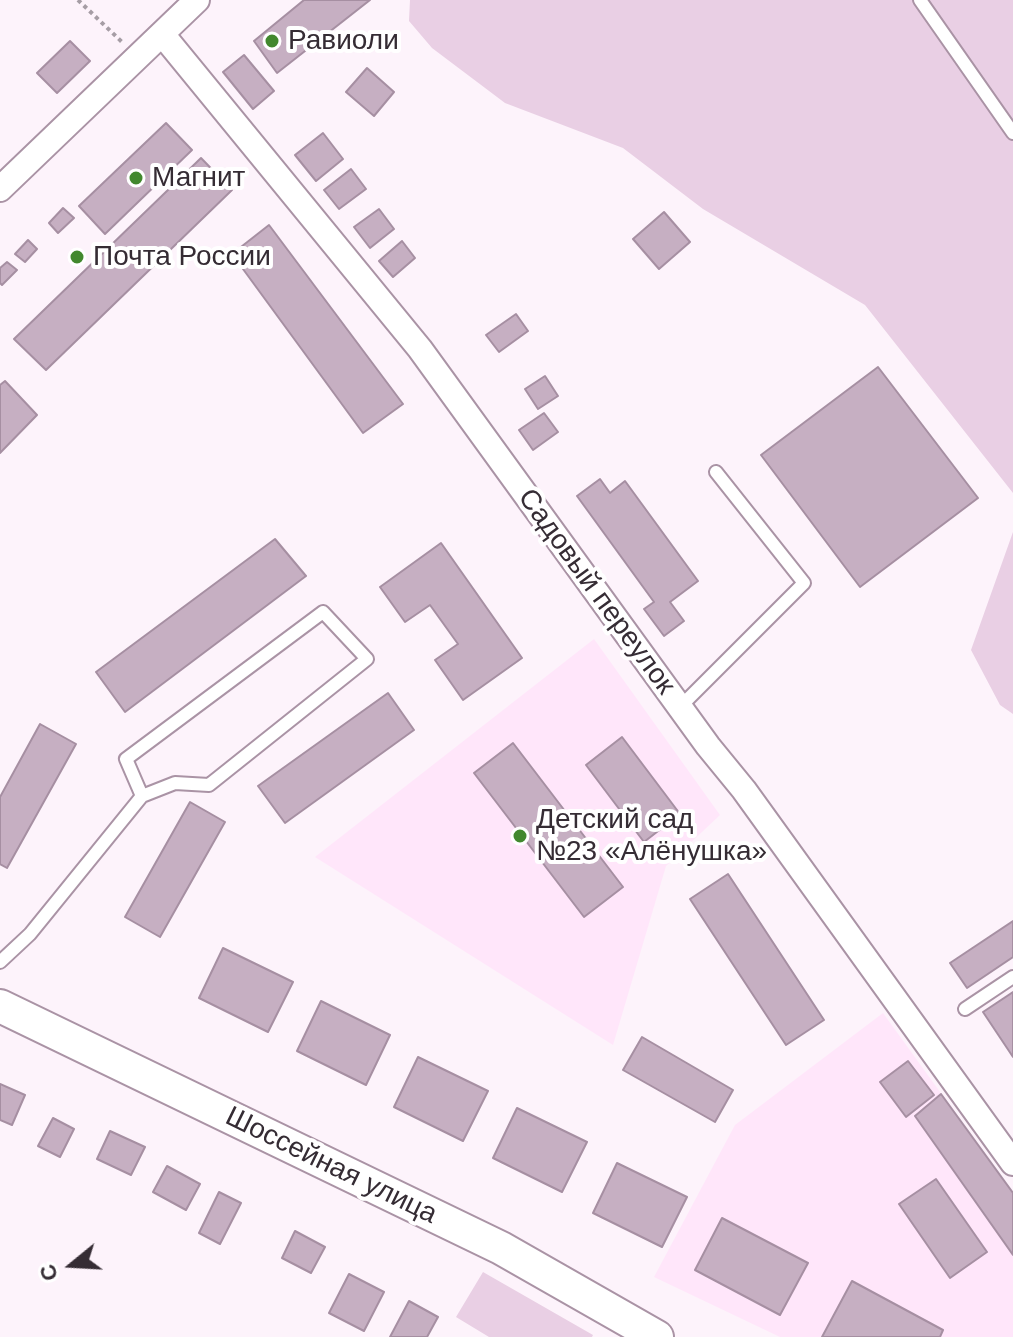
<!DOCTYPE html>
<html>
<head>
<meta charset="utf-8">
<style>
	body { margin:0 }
	#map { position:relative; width:1013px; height:1337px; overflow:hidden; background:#fdf3fb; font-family:Arial,sans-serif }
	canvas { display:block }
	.north { position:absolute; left:32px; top:1225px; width:80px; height:80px; -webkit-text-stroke:6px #fff; paint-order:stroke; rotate:252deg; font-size:22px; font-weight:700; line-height:32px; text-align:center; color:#352c34 }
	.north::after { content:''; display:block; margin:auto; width:28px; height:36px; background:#352c34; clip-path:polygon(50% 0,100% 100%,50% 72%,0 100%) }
</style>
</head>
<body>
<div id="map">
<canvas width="1013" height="1337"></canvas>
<div class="north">С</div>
</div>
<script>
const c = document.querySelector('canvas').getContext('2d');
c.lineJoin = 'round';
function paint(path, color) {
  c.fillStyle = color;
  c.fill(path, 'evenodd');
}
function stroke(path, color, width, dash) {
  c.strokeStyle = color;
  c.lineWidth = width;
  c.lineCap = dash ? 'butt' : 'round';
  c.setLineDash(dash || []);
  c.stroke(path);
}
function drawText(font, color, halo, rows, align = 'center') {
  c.font = font + ' Arial,sans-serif';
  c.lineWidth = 8;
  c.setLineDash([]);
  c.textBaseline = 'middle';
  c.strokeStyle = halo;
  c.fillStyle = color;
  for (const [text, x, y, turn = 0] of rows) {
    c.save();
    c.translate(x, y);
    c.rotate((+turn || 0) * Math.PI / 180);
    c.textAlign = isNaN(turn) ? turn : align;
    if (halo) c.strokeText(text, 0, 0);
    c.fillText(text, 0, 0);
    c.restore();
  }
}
paint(new Path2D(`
	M 594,639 L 720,815 L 666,866 L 613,1045 L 315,857 Z
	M 883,1013 L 1013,1193 L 1013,1337 L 780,1337 L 654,1277 L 735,1125 Z`), '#ffe6fa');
paint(new Path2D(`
	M 410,0 L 1013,0 L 1013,493 L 865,305 L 703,209 L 623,148 L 505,103 L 432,48 L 409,21 Z
	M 1013,532 L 1013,714 L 1000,705 L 971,650 Z
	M 483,1272 L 593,1335 L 592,1337 L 489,1337 L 456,1317 Z`), '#e9cfe4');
const building = new Path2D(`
	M 304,0 L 370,0 L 277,73 L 254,41 Z
	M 70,41 L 90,61 L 57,93 L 37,73 Z
	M 244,55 L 274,91 L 253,109 L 223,72 Z
	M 367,68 L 394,92 L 374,116 L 346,92 Z
	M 166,123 L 192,150 L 105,234 L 79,206 Z
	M 323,133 L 343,159 L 316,181 L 295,155 Z
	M 201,158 L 232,190 L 46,370 L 14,339 Z
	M 351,169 L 366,189 L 339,209 L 324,190 Z
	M 63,208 L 74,218 L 58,233 L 49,223 Z
	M 379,209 L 394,229 L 370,248 L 354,227 Z
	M 664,212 L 690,242 L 659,269 L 633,239 Z
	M 269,225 L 403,404 L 363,433 L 232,254 Z
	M 28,240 L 37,249 L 25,262 L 15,254 Z
	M 402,241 L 415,258 L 393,277 L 379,261 Z
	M 7,262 L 17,270 L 2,285 L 0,283 L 0,268 Z
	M 516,314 L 528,331 L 499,352 L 486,335 Z
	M 878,367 L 978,498 L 860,587 L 761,455 Z
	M 545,376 L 558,396 L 538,409 L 525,389 Z
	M 5,381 L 37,415 L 0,453 L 0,385 Z
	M 544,413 L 558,432 L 533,450 L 519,430 Z
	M 600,479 L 610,493 L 625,481 L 698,581 L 670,602 L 684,621 L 664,636 L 644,609 L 654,602 L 577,496 Z
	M 275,539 L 306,576 L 125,712 L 96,672 Z
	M 441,543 L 522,658 L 463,700 L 435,660 L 458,644 L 430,605 L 405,622 L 380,587 Z
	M 388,693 L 414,730 L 285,823 L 258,786 Z
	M 40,724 L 76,744 L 7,868 L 0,864 L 0,797 Z
	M 622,737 L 680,814 L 644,842 L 586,765 Z
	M 513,743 L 623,887 L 584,917 L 474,773 Z
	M 190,802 L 225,822 L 160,937 L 125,917 Z
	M 728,874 L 824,1020 L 786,1045 L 690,899 Z
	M 1013,921 L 1013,957 L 967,988 L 950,963 Z
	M 223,948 L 293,982 L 268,1032 L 199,998 Z
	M 1013,992 L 1013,1057 L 983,1012 Z
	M 321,1001 L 390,1035 L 366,1085 L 297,1051 Z
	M 642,1037 L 733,1090 L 715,1122 L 623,1070 Z
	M 418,1057 L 488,1091 L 463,1141 L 394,1107 Z
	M 908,1061 L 934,1095 L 906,1117 L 880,1082 Z
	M 0,1084 L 25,1095 L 12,1125 L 0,1120 Z
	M 941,1094 L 1013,1193 L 1013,1255 L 915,1116 Z
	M 517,1108 L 587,1142 L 562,1192 L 493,1158 Z
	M 53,1118 L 74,1129 L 60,1157 L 38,1146 Z
	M 110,1131 L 145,1147 L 131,1175 L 97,1159 Z
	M 617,1163 L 687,1197 L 662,1247 L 593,1213 Z
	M 167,1166 L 200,1184 L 186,1210 L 153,1192 Z
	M 936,1179 L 987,1252 L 950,1278 L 899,1204 Z
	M 219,1192 L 241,1203 L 220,1244 L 199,1233 Z
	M 722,1218 L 808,1263 L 780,1315 L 695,1270 Z
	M 295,1231 L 325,1247 L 311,1273 L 282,1258 Z
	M 349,1274 L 384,1292 L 364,1331 L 329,1313 Z
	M 852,1281 L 943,1330 L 940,1337 L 822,1337 Z
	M 409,1301 L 438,1317 L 427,1337 L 390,1337 Z`);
paint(building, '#c6afc2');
stroke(building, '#a68fa2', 2);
const lane = new Path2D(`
	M 920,0 L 1013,133
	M 680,707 L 804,583 L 716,472
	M 0,962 L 30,934 L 142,796 L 175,783 L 209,785 L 367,659 L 323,612 L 126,759 L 142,796
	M 965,1009 L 1013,977`);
const street = new Path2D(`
	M 162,34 L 420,349 L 708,746 L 744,790 L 1013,1163
	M 0,189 L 197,0`);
const secondary = new Path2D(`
	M 0,1006 L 501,1248 L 657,1337`);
stroke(lane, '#aa93a5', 16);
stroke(street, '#aa93a5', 28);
stroke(secondary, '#aa93a5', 36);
stroke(new Path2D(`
	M 78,0 L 122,42`), '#a69da5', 4, [4, 4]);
stroke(lane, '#fff', 12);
stroke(street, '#fff', 24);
stroke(secondary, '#fff', 32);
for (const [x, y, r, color] of [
	[272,41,8,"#42882e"],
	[136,178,8,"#42882e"],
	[77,257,8,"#42882e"],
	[520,836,8,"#42882e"]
]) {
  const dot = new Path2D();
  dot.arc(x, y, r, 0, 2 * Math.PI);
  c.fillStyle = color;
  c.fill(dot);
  stroke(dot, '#fff', 3);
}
drawText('28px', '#352c34', '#fff', [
	["Равиоли",288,41],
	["Магнит",152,178],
	["Почта России",93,257],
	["Детский сад",536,820],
	["№23 «Алёнушка»",536,852]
], 'left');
drawText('28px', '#352c34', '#fff', [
	["Садовый переулок",596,592,54],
	["Шоссейная улица",331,1166,26]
]);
</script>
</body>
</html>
